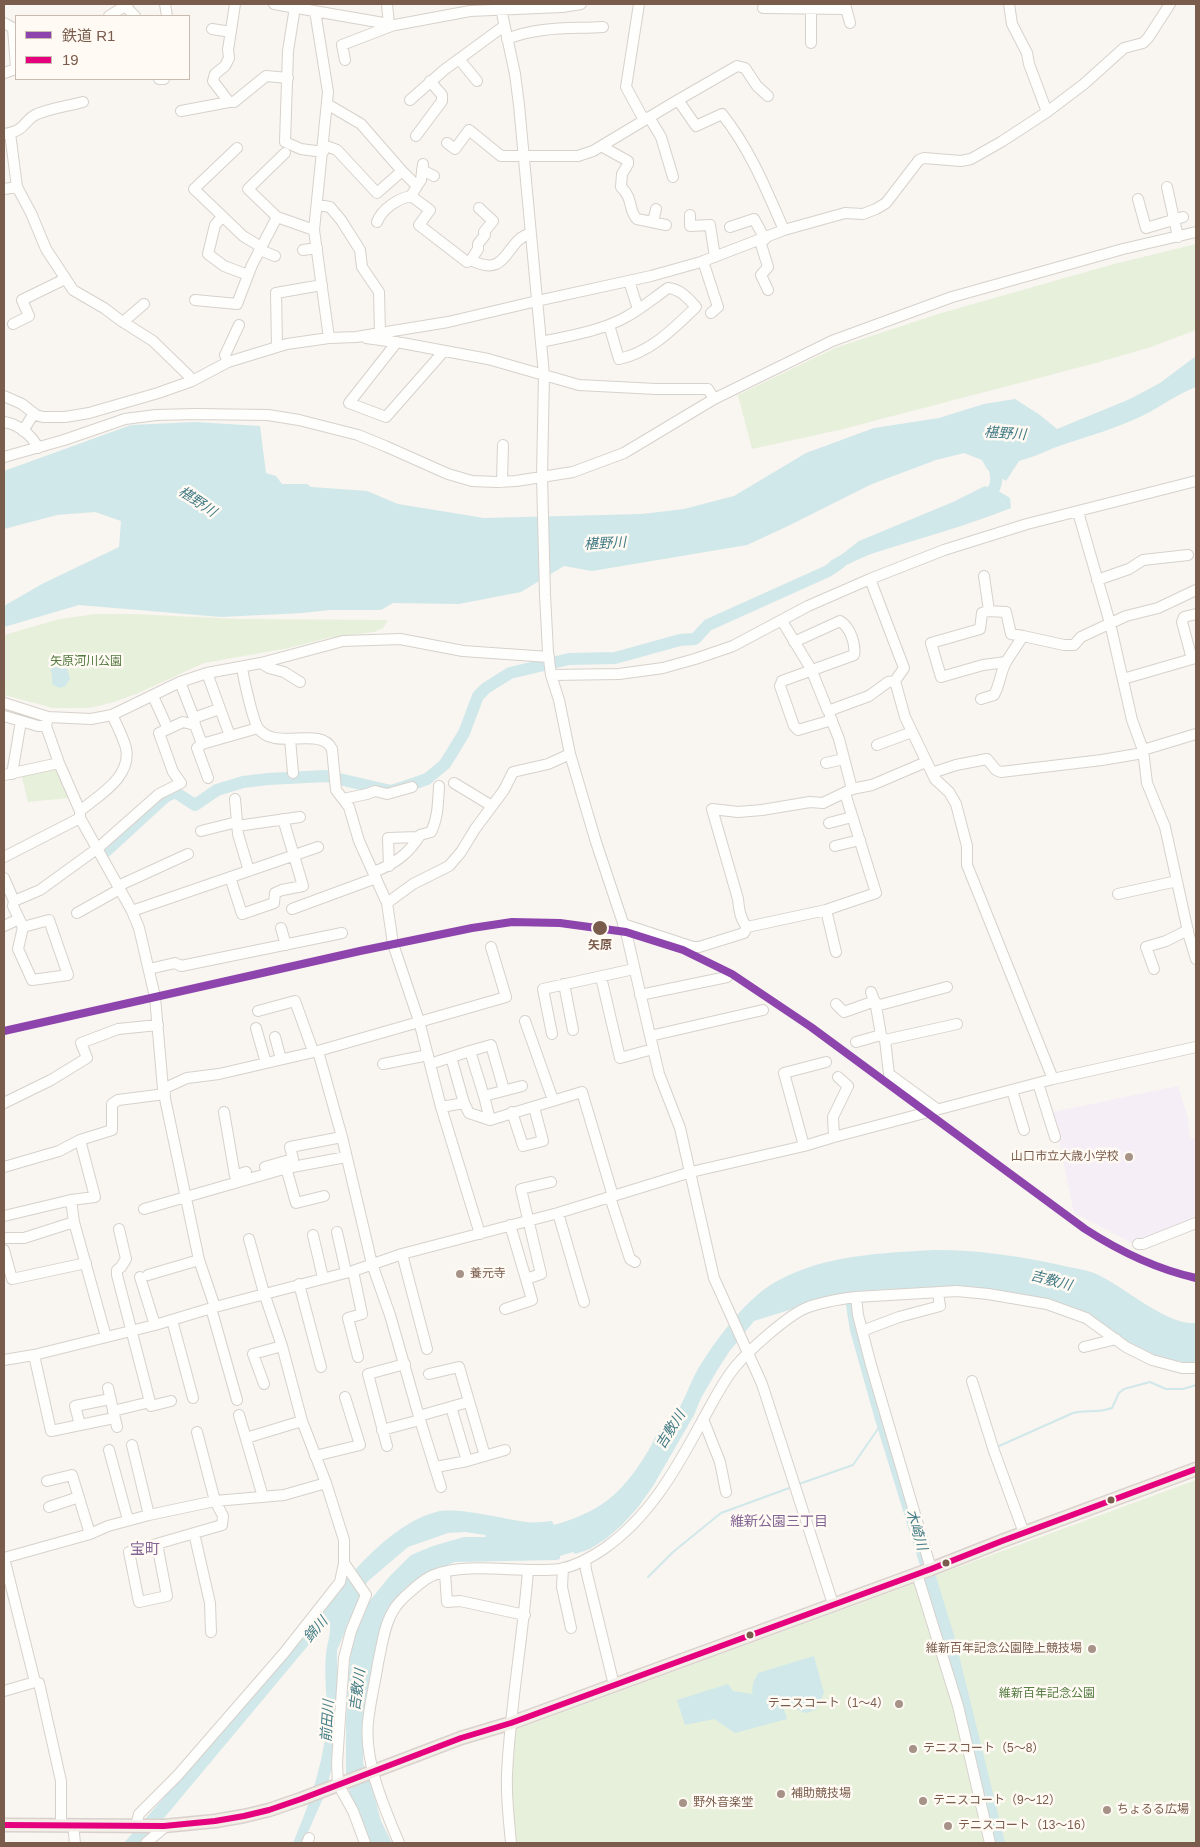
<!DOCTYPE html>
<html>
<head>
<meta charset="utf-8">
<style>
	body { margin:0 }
	#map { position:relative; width:1200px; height:1847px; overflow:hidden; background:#f9f5f0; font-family:Helvetica,"Noto Sans JP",sans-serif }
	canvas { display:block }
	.frame { position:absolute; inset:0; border:5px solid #7a5c4d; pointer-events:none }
	.legend { position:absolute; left:15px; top:15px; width:175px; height:65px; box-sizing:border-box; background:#fffaf3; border:1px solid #cabbb1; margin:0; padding:6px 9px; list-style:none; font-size:15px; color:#7a5c4d }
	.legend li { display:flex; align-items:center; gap:10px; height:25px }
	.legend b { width:25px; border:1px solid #cabbb1 }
</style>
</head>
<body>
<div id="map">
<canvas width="1200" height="1847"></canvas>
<div class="frame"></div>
<ul class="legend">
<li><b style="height:6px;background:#8e44ad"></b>鉄道 R1</li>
<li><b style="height:6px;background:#e5007d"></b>19</li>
</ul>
</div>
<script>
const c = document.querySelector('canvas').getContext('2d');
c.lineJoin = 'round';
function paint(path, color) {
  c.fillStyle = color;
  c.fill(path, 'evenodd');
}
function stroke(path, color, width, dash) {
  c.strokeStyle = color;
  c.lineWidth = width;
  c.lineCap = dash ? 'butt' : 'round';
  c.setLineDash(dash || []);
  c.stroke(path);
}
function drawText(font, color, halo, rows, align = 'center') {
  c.font = font + ' Helvetica,"Noto Sans JP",sans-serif';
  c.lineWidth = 5;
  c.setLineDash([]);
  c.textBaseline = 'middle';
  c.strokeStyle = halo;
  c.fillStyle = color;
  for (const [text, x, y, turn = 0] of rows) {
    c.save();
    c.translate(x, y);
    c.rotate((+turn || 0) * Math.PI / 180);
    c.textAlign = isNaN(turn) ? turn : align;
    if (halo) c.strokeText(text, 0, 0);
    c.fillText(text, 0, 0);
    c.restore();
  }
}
paint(new Path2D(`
	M 1178,1086 L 1188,1118 L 1190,1139 L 1196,1139 L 1196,1221 L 1136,1245 L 1074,1213 L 1053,1112 Z`), '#f6eef6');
paint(new Path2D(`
	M 1196,244 L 1196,330 L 1151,347 L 1096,363 L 839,430 L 752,449 L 738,395 L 835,348 L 938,314 L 1114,264 Z
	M 95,614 L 133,614 L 240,619 L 388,620 L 383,628 L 374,632 L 328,638 L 289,648 L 204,663 L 136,694 L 114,702 L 90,708 L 53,708 L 4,695 L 4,635 L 60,619 Z
	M 57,768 L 68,798 L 28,802 L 21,774 Z
	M 1196,1480 L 1196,1843 L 514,1843 L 509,1785 L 514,1730 Z`), '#e7f0db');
paint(new Path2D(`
	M 1196,356 L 1196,387 C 1177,394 1160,407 1142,416 C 1117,428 1089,436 1062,445 C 1047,450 1035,457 1019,461 L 1006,481 L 987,469 L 982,460 L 964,453 L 936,460 L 872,484 L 786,527 L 747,545 L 592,571 L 564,566 L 521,592 L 459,604 L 393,603 L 381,610 L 329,610 L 302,613 L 221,617 L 79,605 L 4,627 L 4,606 L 42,584 L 119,547 L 121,521 L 95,512 L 57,515 L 4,529 L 4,471 L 131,425 L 195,422 L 260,426 L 266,473 L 276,476 L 282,484 L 307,484 L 311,487 L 367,491 L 398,504 L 484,518 L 642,514 L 684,509 L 734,496 L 806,453 L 874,428 L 939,418 L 984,404 L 1015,399 L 1040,415 L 1057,429 L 1130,399 L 1160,383 Z
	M 985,486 L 1000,492 L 1010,498 L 1011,508 C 966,526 920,538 874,553 C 859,558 844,568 828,571 L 830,561 L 841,555 L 859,541 L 953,502 Z
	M 57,656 L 66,663 L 70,679 L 65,686 L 59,688 L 52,684 L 52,675 L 48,662 Z
	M 935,1250 C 978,1250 1018,1256 1060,1265 C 1071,1268 1084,1269 1094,1273 C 1123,1285 1166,1326 1196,1323 L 1196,1363 L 1173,1361 L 1152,1356 L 1134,1348 L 1085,1314 L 946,1288 L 877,1290 L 849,1292 L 824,1297 L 802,1306 L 754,1321 L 729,1352 L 718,1369 L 701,1398 L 694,1415 L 653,1486 L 639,1506 L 622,1525 L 607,1538 L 590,1549 L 575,1554 L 573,1552 L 560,1556 L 560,1559 L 556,1560 L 455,1562 L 421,1576 L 403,1590 L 393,1607 L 381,1636 L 368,1687 L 363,1721 L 363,1763 L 372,1787 L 381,1821 L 392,1843 L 371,1843 L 350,1794 L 346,1777 L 346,1721 L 349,1673 L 351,1649 L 357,1626 L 364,1608 L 389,1577 L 411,1555 L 433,1546 L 464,1537 L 486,1537 L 485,1535 L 465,1532 L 448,1533 L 408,1547 L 367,1582 L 337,1650 L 337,1702 L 333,1764 L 325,1794 L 303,1843 L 293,1843 C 310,1803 325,1760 327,1716 C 327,1696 324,1675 326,1654 C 327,1644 331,1634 330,1624 L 321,1630 L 144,1842 L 142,1843 L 124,1843 C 176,1784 227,1725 277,1665 C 317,1618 375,1528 436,1512 C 456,1506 503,1519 526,1522 C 534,1523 543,1522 552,1521 L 554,1525 C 599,1512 620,1496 645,1456 C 650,1449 653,1440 658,1433 C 663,1427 670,1423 674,1417 C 684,1402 689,1385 698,1369 C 715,1341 742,1304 769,1286 C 817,1255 880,1253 935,1250 Z
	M 814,1656 L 824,1693 L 816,1710 L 805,1713 L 790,1706 L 784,1709 L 787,1719 L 735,1733 L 714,1719 L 685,1725 L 677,1700 L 728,1684 L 733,1691 L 752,1694 L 753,1683 L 758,1673 Z`), '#d0e8ea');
stroke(new Path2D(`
	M 999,1446 L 1073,1413 C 1087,1410 1099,1413 1112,1408 L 1119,1393 L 1124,1389 L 1150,1382 L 1166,1389 L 1183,1389 L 1196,1385
	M 799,1484 L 853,1465 L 882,1423
	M 648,1577 L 673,1552 L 721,1513 L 792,1487`), '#d0e8ea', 2);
stroke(new Path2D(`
	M 983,501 C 999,489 999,477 991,460
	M 105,852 L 165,797 L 175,792 L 195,805 L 217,790 L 243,782 L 268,779 L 326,776 L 391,791 L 404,787 L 427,779 L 445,764 L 464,733 L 478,696 L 486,688 L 510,673 L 569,659 L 615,658 L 680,640 L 695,639 L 708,625 L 828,571 L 841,562
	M 849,1286 L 856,1330 L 881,1419 L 948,1636 L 999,1843`), '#d0e8ea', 12);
const minor = new Path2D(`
	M 123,4 L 135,16
	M 165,4 L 167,16
	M 274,4 L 395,25 L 470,11 L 562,7 L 581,4
	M 387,4 L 389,24
	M 500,4 L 515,74 L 519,105 L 544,375 L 542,476 L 545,595 L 548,652 L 551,675 L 559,700 L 570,754 L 596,842 L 626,932 L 659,1074 L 680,1128 L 714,1278 L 762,1384 L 833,1604
	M 639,4 L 626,87 L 644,120
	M 811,4 L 811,43
	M 845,4 L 850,23
	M 1009,4 L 1012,24 L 1027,53 L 1029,64 L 1047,112
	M 295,7 L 288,51 L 285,142 L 301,149 L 323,152
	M 763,8 L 845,9
	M 315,11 L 328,92 L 314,230 L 329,338
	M 109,16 L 128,4
	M 4,23 L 13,28 L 16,68
	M 212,29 L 231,32
	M 507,39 C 539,26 570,29 603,27
	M 459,59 L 477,81
	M 345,60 L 342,45 L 394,25
	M 4,73 L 16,69
	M 159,79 L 164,79
	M 410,100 L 444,70 L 504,26
	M 678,100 L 737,66 L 745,68 L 757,86 L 768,96
	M 229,102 L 234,102 L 266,76 L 288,78
	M 181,111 L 229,102 L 213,81 L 215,74 L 225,66 L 229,58 L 228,50 L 235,4
	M 649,117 L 661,137 L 673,177
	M 10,133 L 17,187
	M 4,134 C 27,131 23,120 37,114 C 52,108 68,106 83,102
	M 416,136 L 442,101 L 442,95 L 430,81
	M 447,143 L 455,149 L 469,130 L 501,156 L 578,156 L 593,151 L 678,100 L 696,126 L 722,114 C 750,149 766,189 784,230
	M 323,145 L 337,150 L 377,193 L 402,171 L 361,124 L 327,104
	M 601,146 L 628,161 L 628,164 L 622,174 L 621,187 C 634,199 628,211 637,219 L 666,225
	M 237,148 L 194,189 L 243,236 L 261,247
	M 285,153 L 248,189 L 277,217 L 314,230
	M 422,170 L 434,176
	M 402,171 L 417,186 L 411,196 L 430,210 L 419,225 L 467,262 L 471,260
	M 417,186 L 421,180 L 423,164
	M 1167,187 L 1178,237
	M 4,189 L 17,187 L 31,213 L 46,249 L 73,290 L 104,308 L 120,320 L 153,341 L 188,375 L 192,381
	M 1138,199 L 1146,228 L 1183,217
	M 318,205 L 330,207 L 341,220 L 360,250 L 362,267 L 379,292 L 380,333
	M 479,208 L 493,221 L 484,232 L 485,235 L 478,244 L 478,249 L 471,260 C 509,280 505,239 530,234
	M 690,215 L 690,226 L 710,225 L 715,257
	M 222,217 L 215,225 L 208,254 L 224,266 L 248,275
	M 377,222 C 382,209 397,199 411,196
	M 653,222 L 656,209
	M 730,227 L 754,219 L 765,239
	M 760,241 L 768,267 L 761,275 L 768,290
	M 260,250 L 275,256
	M 303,250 L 317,248
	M 703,261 L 718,307 L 711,313
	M 629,281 L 638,309
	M 195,300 L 237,304 L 252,265 L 277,217
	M 123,322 L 144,304
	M 13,324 L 29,316 L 22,300 L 65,279
	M 366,338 L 402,343 L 488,359 L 579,385 L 656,389 L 708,389 L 714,399
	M 397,342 L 349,403 L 386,417 L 444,351
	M 541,342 C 569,336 601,331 626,317 C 641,309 654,298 668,288 C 680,289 688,298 696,307 C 673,329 651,352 619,359 L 609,325
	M 277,346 L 276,293 L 322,285
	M 228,362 L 225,355 L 239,325
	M 4,396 L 22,404 L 36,415 L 43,417 L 65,417 L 89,413 L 158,393 L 192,381 L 228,362 L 287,344 L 329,338 L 356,337 L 448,322 L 537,301 L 651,276 L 701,262 L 784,230 L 845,213 L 863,214 L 876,209 L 886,203 L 919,160 L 924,158 L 961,161 L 971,159 L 1001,142 L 1047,112 L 1084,84 L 1124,48 L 1143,43 L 1148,38 L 1170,4
	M 4,422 C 18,424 32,435 38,448
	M 23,431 L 34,413
	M 4,457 L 64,440 L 125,419 L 156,415 L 195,414 L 268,415 L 299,420 L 358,435 L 385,446 L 448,474 L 472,481 L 497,482 L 516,481 L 573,472 L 624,453 L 714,399 L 832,341 L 952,297 L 1123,249 L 1196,232
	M 502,482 L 503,445
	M 1078,512 L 1110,623 L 1132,720 L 1143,750 L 1147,783 L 1165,827 L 1189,936 L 1196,959
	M 984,576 L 989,611
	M 870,579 L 904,668 L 895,681 L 905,717 L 932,773 L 935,779 L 949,792 L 956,804 L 967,846 L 967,865 L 1053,1079
	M 1097,580 L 1129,569 L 1143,560 L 1188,555
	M 1196,614 L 1184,617 L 1182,622 L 1192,659 L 1196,658
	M 782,621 L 811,669 L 828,711 L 869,696 L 888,682 L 895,681
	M 1023,636 L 1011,634 L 1006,612 L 988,611 L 982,613 L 980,629 L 931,643 L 941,677 L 983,665 L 1006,662 L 1023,636 L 1064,645 L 1074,645 L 1081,637 L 1126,616 L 1158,608 L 1196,590
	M 794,642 L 840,621 C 850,627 856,644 854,655 L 782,681 L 780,686 L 794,726 L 798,730 L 832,720
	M 261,663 L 269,668 L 284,672 L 300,682
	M 242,667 C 243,676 253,721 258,728 C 275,752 320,725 332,749 L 336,790 L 349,807 L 359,841 L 387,903 L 393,944 L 419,1021 L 441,1107 L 480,1234
	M 207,673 L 230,736
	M 551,675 L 619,674 L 663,668 L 695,659 L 733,646 L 808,606 L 870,579 L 944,550 L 1027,524 L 1196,481
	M 1123,679 L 1192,659
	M 180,682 L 194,718 L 195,725 L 202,744 L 258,728
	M 153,696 L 168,729
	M 981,699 L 994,695 C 1000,685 1000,673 1006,662
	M 4,703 L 48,717 L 91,719 L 112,715 L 180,682 L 207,673 L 261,663 L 343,641 L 400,639 L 463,651 L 549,657
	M 4,716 L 38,726 L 46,726
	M 830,716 L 839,739 L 852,789
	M 48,717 L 46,726 L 59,763 L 80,811 L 80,818 L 132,911 L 139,928 L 155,997 L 163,1089 L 199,1260 L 215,1307
	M 194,718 L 219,709
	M 290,739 L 293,773
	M 202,744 L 197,748 L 208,778
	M 877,745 L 912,732
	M 1143,750 L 1196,734
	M 826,763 L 844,759
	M 932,773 L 956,765 L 987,759 L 996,770 L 1001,772 L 1102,760 L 1143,753
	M 12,774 L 21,721
	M 4,775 L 59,763
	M 454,783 L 492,806
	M 235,799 L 238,834 L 249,871
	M 343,799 L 367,794 L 375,791 L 387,794 L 412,787
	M 80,811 C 99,795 132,777 126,748 C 123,737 117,725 112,715
	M 829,823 L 852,817
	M 237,826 L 300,817
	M 201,831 L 237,822
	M 835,846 L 860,840
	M 4,857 L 80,818
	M 389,866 L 388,838 L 419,837
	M 374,872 C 394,864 409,854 420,835 L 431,832 C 438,818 438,803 439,786
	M 230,877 L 242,914 L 274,903 L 275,893 L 282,890 L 303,886 L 283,819
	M 4,878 L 14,901 L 40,890 L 98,848 L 159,794 L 181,783 L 173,772 L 159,733 L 183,722 L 195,725
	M 118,886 L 188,854
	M 1118,894 L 1177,881
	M 14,901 L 13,906 L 23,927 L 18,949 L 32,980 L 68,975 L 49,920 L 23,927
	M 387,903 L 413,884 L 449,866 L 461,852 L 475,829 L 504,790 L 513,772 L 548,764 L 570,754
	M 292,909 L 376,878
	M 826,910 L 836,952
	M 132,911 L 318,847
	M 77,913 L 120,889
	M 623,924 L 693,947 L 699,947 L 744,933 L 747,927 C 740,919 739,909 738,899 L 712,809 L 738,812 L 762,810 L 810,802 L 823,803 L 852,789 L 872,785 L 926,762
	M 4,926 L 19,919
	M 747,927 L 826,910 L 876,893 L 845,793
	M 281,928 L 286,945
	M 149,969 L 175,963 L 181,966 L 342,933
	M 1154,969 L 1146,947 L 1166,941 L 1188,930
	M 601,977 L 620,1058 L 653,1049
	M 564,984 L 573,1030
	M 871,992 L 876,1006 L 881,1035 L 885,1040 L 889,1074 L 937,1109
	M 640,995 L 727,977
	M 836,1004 L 844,1012 L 875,1001
	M 876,1006 L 947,987
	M 258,1011 L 295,1001 L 313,1051
	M 525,1021 L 553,1100
	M 256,1028 L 266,1063
	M 552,1034 L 543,989 L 634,969
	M 650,1036 L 763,1010
	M 275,1037 L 281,1059
	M 885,1040 L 957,1024
	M 856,1042 L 881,1035
	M 318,1051 L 506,997 L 491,947
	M 470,1051 L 491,1045 L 504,1090
	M 451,1057 L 464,1103
	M 383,1064 L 428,1055
	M 430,1064 L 470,1051 L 484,1096 L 490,1120
	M 1038,1083 L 1055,1137
	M 163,1089 L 187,1078 L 219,1074 L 318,1051 L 342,1137 L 372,1264 L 390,1315 L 420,1420 L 441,1487
	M 1012,1090 L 1024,1130
	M 484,1096 L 522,1086
	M 4,1103 L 51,1080 L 87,1058 L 81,1043 L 118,1029 L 158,1025
	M 441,1107 L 464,1103 L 469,1113 L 490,1120 L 582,1092 L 613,1196
	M 224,1112 L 235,1176 L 246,1172
	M 512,1112 L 523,1146 L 543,1141 L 534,1107
	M 834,1137 L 833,1117 L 848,1086 L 838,1077
	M 804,1146 L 784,1073 L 826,1062
	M 285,1164 L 296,1203 L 324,1196
	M 4,1167 L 59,1151 L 80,1140 L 112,1130 L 112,1104 L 118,1100 L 165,1094
	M 265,1167 L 293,1159 L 290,1147 L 342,1137
	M 610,1197 L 630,1259 L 635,1262
	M 71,1200 L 74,1222 L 106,1337
	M 144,1209 L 287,1168 L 346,1157
	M 558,1213 L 584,1302
	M 4,1216 L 71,1200 L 95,1197 L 80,1140
	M 510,1225 L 526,1279 L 541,1274 L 521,1189 L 551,1182
	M 119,1229 L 126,1259 L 121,1267 L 117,1270 L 117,1275 L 151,1406 L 171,1401
	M 337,1232 L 346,1272
	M 313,1235 L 323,1278
	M 4,1238 L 24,1238 L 74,1222
	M 1138,1244 L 1143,1244 L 1196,1223
	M 4,1250 L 12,1279 L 86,1263
	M 402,1254 L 427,1349
	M 353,1271 L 362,1314 L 348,1318 L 358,1357
	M 148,1275 L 199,1260
	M 140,1277 L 155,1325
	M 299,1284 L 321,1367
	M 856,1297 L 858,1315 L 871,1365 L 931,1569
	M 211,1308 L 237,1400
	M 505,1309 L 532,1300 L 526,1279
	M 172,1320 L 193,1398
	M 862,1331 L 899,1317 L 940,1306 L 938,1293
	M 1084,1347 L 1116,1339
	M 34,1355 L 51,1431 L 114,1418
	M 4,1360 L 34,1355 L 155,1325 L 215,1307 L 353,1271 L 402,1254 L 558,1213 L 691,1172 L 804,1146 L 834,1137 L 1053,1079 L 1196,1047
	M 429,1374 L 459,1367 L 485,1456
	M 972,1381 L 994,1451 L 1024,1533
	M 264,1384 L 253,1354 L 282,1346
	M 108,1388 L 117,1427
	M 451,1407 L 467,1461
	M 113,1411 L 150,1402
	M 239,1415 L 263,1497
	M 419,1416 L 468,1402
	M 703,1419 L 720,1462 L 726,1492
	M 80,1425 L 75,1406 L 110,1399
	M 382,1430 L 420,1420
	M 246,1438 L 302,1421
	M 132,1445 L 149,1515
	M 387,1446 L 368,1374 L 405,1364
	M 109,1450 L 128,1520
	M 315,1456 L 360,1445 L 345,1397
	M 436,1467 L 467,1461 L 505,1450
	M 47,1481 L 72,1475 L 90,1534
	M 49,1507 L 79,1497
	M 194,1533 L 210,1603 L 211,1632
	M 157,1544 L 167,1596 L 139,1602 L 129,1552 L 222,1525 L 223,1516 L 215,1501 L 197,1432
	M 4,1558 L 90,1534 L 108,1526 L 149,1515 L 215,1501 L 284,1495 L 326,1483
	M 4,1558 L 35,1682 L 39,1683 L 61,1781 L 61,1826
	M 585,1560 L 586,1570 L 614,1685
	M 344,1563 L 366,1595 L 351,1631 L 344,1658 L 337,1763 L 338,1784 L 353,1811 L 365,1843
	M 563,1568 L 562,1587 L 571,1628
	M 445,1573 L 447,1602 L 460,1601 L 525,1615
	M 917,1574 L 958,1706 L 990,1843
	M 4,1691 L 35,1682
	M 73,1825 L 75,1843
	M 136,1825 L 139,1814 L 178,1775 L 284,1653 L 340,1582 L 344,1563 L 344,1540 L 326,1483 L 302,1421 L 282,1346 L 264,1293 L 249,1239
	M 146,1843 L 166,1826
	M 307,1843 L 309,1838
	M 399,1843 C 384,1807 364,1762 368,1722 C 370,1702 375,1683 378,1663 C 382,1646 384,1626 393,1611 C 397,1604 404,1597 410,1592 C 417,1586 425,1578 434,1575 C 468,1561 522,1574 560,1569 C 576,1566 592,1557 605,1548 C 649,1517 675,1471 700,1425 C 711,1406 721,1384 735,1367 C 748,1351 787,1316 806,1308 C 821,1302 840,1299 856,1297 L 957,1291 L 988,1294 L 1047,1304 L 1086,1318 L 1126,1347 L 1152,1360 L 1182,1368 L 1196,1368
	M 511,1843 C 509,1821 506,1797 507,1775 C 510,1706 523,1638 528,1570`);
const major = new Path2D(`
	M 4,1825 L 164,1826 L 215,1821 L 244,1816 L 269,1810 L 301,1799 L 461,1738 L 511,1723 L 931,1569 L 1002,1541 L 1196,1469`);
stroke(minor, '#d7d1cb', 12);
stroke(major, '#dad1cc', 15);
stroke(minor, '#fefefd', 10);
stroke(major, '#f3eee8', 12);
stroke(new Path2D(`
	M 4,1825 L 164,1826 L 215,1821 L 244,1816 L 269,1810 L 301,1799 L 461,1738 L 511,1723 L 931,1569 L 1002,1541 L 1196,1469`), '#e5007d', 6);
stroke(new Path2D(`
	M 4,1031 L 360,951 L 472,928 L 512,922 L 560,923 L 626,932 L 683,950 L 732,974 L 811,1027 L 1085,1229 C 1119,1251 1156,1269 1196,1278`), '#8e44ad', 8);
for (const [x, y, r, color] of [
	[600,928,8,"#7a5c4d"],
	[1129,1157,5,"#a69286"],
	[460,1274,5,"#a69286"],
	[1111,1500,4.5,"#7a5c4d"],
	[946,1563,4.5,"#7a5c4d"],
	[750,1635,4.5,"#7a5c4d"],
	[1092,1649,5,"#a69286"],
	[899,1704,5,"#a69286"],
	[913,1749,5,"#a69286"],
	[781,1794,5,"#a69286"],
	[923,1801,5,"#a69286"],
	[683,1803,5,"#a69286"],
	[1107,1810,5,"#a69286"],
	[948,1826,5,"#a69286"]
]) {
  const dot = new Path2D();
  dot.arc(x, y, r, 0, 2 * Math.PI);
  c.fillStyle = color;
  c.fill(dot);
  stroke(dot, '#fffaf3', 2);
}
drawText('12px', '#537a41', '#fffaf3', [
	["矢原河川公園",86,662],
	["維新百年記念公園",1047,1694]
]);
drawText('bold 12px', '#7a5c4d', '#fffaf3', [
	["矢原",600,946]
]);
drawText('12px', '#7a5c4d', '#fffaf3', [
	["山口市立大歳小学校",1119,1157,"right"],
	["養元寺",470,1274],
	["維新百年記念公園陸上競技場",1082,1649,"right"],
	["テニスコート（1～4）",889,1704,"right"],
	["テニスコート（5～8）",923,1749],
	["補助競技場",791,1794],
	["テニスコート（9～12）",933,1801],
	["野外音楽堂",693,1803],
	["ちょるる広場",1117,1810],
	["テニスコート（13～16）",958,1826]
], 'left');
drawText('italic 14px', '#437c86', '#fffaf3', [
	["椹野川",1005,434,4],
	["椹野川",197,502,34],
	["椹野川",605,544,-3],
	["吉敷川",1051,1281,15],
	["吉敷川",671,1430,-58],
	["木崎川",916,1530,73],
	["錦川",316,1630,-49],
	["吉敷川",358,1690,-82],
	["前田川",328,1721,-86]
]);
drawText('14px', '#846695', '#fffaf3', [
	["維新公園三丁目",779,1522]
]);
drawText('15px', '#846695', '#fffaf3', [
	["宝町",145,1550]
]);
</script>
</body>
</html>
